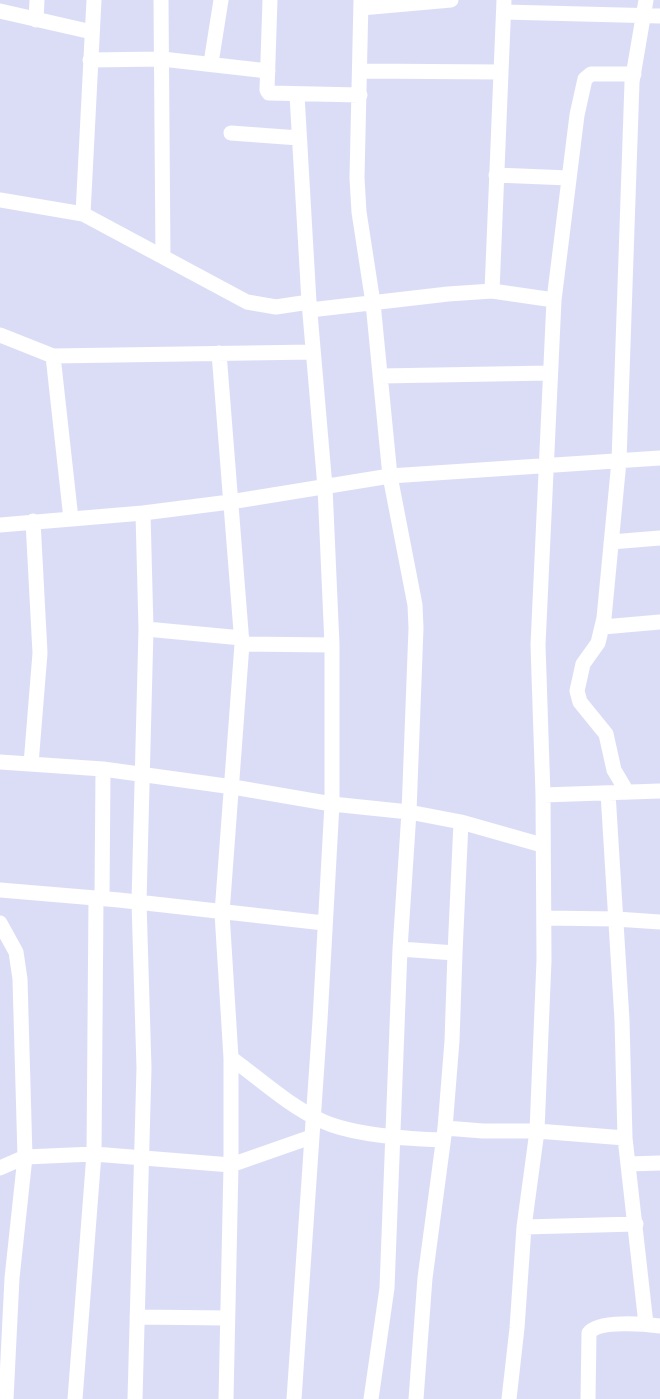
<!DOCTYPE html>
<html>
<head>
<meta charset="utf-8">
<style>
	body { margin:0 }
	canvas { display:block; background:#dbddf6 }
</style>
</head>
<body>
<canvas width="660" height="1399"></canvas>
<script>
const c = document.querySelector('canvas').getContext('2d');
c.lineJoin = 'round';
function stroke(path, color, width, dash) {
  c.strokeStyle = color;
  c.lineWidth = width;
  c.lineCap = dash ? 'butt' : 'round';
  c.setLineDash(dash || []);
  c.stroke(path);
}
stroke(new Path2D(`
	M 161,0 L 163,257
	M 270,0 L 267,90 L 269,93 L 360,95
	M 361,0 L 357,178 L 359,212 L 373,303 L 390,476 L 415,605 L 416,628 L 409,812 L 400,949 L 387,1288 L 371,1399
	M 361,8 L 451,0
	M 0,11 L 92,32
	M 504,12 L 660,16
	M 36,20 L 37,0
	M 90,60 L 162,59 L 268,71
	M 211,63 L 221,0
	M 361,71 L 501,72
	M 231,133 L 299,138
	M 496,175 L 569,178
	M 0,200 L 83,214 L 247,302 L 276,307 L 309,302
	M 83,214 L 94,0
	M 492,291 L 504,0
	M 310,310 L 448,294 L 492,291 L 554,300
	M 0,335 L 53,356 L 313,352
	M 219,353 L 242,644 L 222,913 L 231,1058 L 231,1165 L 226,1399
	M 53,356 L 71,519
	M 380,376 L 550,373
	M 0,525 L 143,513 L 230,502 L 390,476 L 660,458
	M 611,542 L 660,538
	M 603,627 L 660,622
	M 146,629 L 242,638
	M 242,644 L 332,645
	M 0,762 L 103,769 L 233,787 L 332,804 L 409,812 L 461,822 L 542,845
	M 31,764 L 40,653 L 33,521
	M 627,792 L 614,770 L 606,734 L 580,702 L 577,691 L 583,664 L 598,643 L 604,618 L 619,461 L 632,82 L 646,0
	M 608,793 L 622,1020 L 625,1138 L 646,1324
	M 543,795 L 660,791
	M 0,890 L 119,900 L 324,923
	M 102,898 L 103,769
	M 544,918 L 616,919 L 660,922
	M 0,923 L 16,952 L 20,979 L 25,1157 L 94,1154 L 231,1165 L 311,1137
	M 400,949 L 455,953 L 461,822
	M 231,1058 C 260,1079 289,1106 322,1121 C 352,1135 410,1139 443,1140
	M 445,1128 L 483,1131 L 537,1131 L 625,1138
	M 628,1164 L 660,1163
	M 0,1168 L 25,1157 L 12,1278 L 6,1399
	M 524,1227 L 636,1224
	M 137,1317 L 227,1318
	M 75,1399 L 94,1154 L 96,898
	M 135,1399 L 144,1068 L 139,902 L 146,629 L 143,513
	M 294,1399 L 320,1020 L 332,804 L 332,645 L 325,487 L 309,302 L 297,95
	M 416,1399 L 425,1278 L 445,1128 L 452,1041 L 455,953
	M 509,1399 L 517,1328 L 524,1227 L 537,1131 L 544,960 L 543,795 L 538,645 L 554,300 L 577,115 L 585,79 L 591,74 L 634,74
	M 588,1399 L 589,1333 C 598,1320 645,1324 660,1326`), '#fff', 15);
</script>
</body>
</html>
